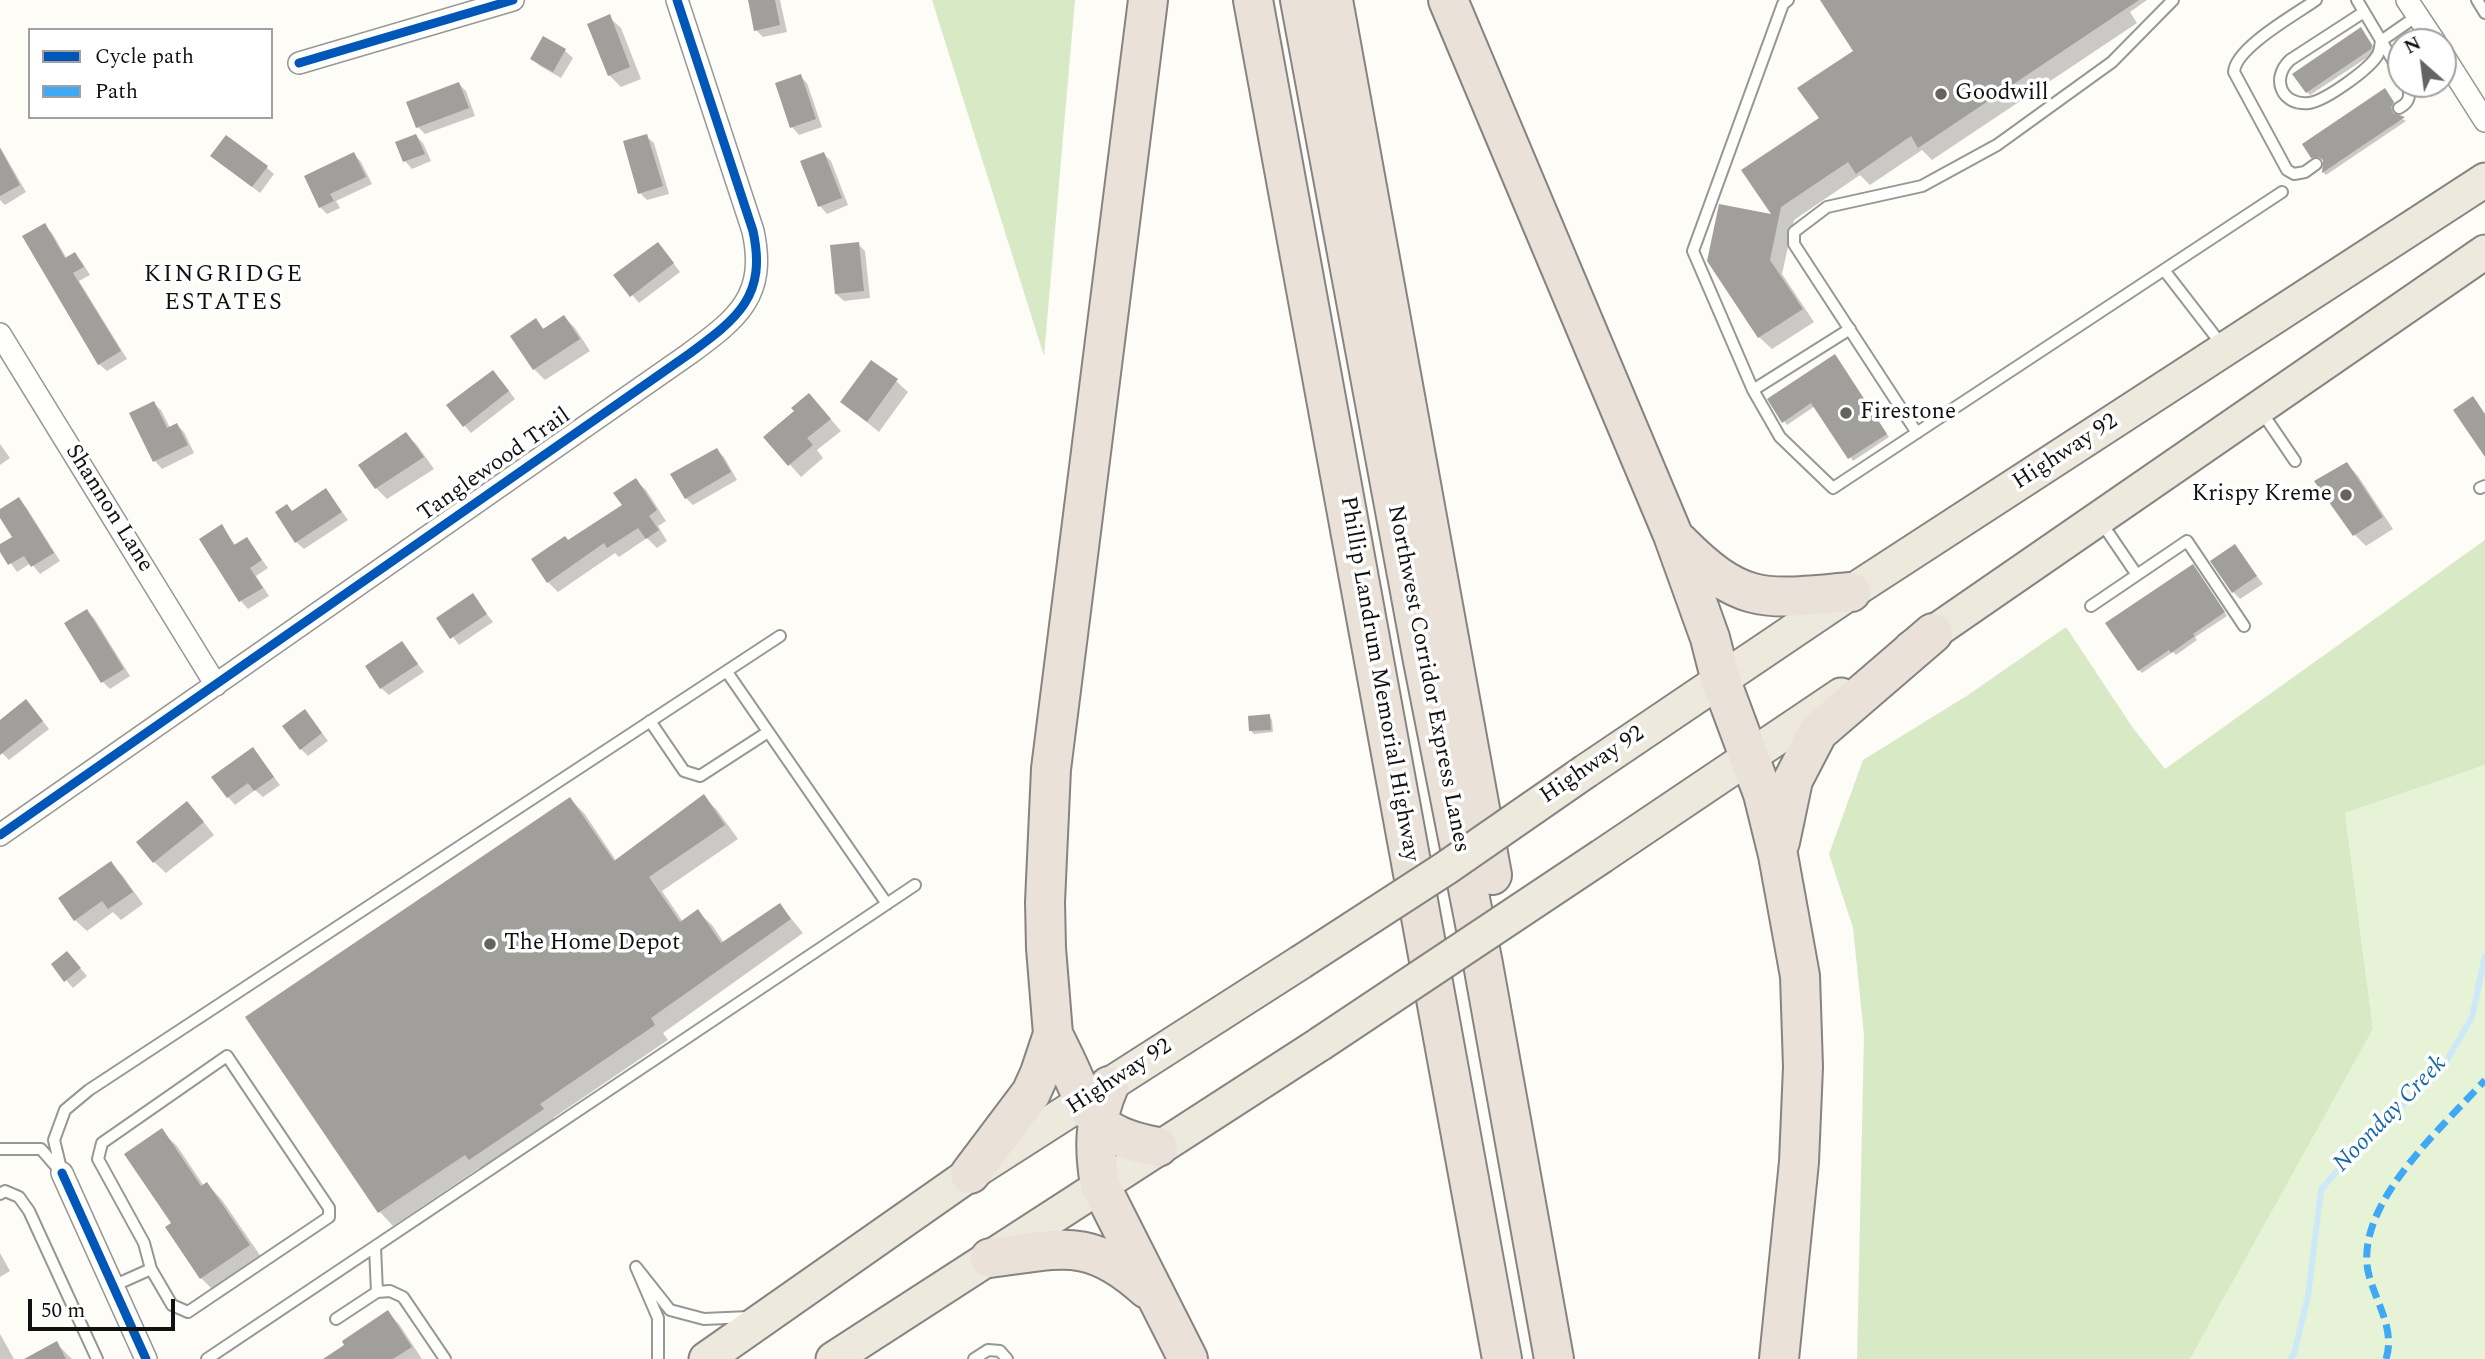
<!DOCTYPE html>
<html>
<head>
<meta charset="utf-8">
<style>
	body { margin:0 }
	#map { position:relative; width:2485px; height:1359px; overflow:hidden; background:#fdfcf7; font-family:Spectral,serif }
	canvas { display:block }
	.legend { position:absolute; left:28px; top:28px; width:245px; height:91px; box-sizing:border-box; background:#fff; border:2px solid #a0a0a0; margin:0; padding:9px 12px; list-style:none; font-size:21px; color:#111 }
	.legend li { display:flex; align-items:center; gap:14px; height:35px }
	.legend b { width:35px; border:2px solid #a0a0a0 }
	.north { position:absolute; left:2387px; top:28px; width:70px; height:70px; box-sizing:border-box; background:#fff; border:2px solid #a0a0a0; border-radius:50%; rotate:332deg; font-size:19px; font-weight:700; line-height:28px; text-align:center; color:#111 }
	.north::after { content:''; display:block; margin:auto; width:24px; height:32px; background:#646362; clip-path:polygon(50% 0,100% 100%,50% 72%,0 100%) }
	.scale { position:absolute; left:28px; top:1299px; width:147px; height:32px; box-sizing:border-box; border:4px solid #111; border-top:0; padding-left:9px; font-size:21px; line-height:24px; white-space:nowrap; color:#111; -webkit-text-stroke:5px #fff; paint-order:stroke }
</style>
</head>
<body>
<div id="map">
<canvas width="2485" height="1359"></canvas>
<ul class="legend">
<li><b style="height:9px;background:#0057b8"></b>Cycle path</li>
<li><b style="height:9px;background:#3fa9f5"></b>Path</li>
</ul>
<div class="north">N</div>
<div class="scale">50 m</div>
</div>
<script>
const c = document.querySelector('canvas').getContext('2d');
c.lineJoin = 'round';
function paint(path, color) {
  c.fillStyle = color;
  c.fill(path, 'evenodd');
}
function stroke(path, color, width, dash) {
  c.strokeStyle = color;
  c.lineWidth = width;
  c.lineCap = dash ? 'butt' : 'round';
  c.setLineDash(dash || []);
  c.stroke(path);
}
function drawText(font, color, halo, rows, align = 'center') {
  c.font = font + ' Spectral,serif';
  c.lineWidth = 7;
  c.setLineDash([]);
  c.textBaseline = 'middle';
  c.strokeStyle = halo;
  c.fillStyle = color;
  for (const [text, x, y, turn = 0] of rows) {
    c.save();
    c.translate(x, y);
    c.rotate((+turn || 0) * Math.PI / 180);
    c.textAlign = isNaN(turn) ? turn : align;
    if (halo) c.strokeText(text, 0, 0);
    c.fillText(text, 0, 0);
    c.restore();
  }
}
paint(new Path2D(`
	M 2485,765 L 2485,1359 L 2190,1359 L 2373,1029 L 2345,813 Z`), '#e7f3d7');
paint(new Path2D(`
	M 932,0 L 1075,0 L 1044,356 Z
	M 2485,540 L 2485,765 L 2345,813 L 2373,1029 L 2190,1359 L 1857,1359 L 1864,1035 L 1853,928 L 1829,854 L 1863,760 L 1968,695 L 2066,627 L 2133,728 L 2165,769 Z`), '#d8eac5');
paint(new Path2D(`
	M 750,0 L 780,0 L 787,32 L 763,37 L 756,30 Z
	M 1822,0 L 2147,0 L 2130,12 L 2137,23 L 1932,160 L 1922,150 L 1870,185 L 1860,175 L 1794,220 L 1782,274 L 1814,322 L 1772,349 L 1759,337 L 1775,216 L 1856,51 Z
	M 609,17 L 621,28 L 641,79 L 621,87 L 609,75 Z
	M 2364,33 L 2375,49 L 2374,53 L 2310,95 L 2307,92 Z
	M 544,38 L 565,51 L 573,58 L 561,78 L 540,66 L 532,59 Z
	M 800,76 L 807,83 L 822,127 L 799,135 L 792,127 Z
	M 459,84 L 466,91 L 475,116 L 425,134 L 418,127 Z
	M 2388,94 L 2396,106 L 2394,111 L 2395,115 L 2406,121 L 2326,175 L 2323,172 L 2325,159 L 2316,160 L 2313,156 Z
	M 416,136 L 423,143 L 431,161 L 412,169 L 405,161 Z
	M 646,136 L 654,143 L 669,194 L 647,200 L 640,193 Z
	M 0,147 L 26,192 L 5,205 L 0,200 Z
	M 354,154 L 361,162 L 372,184 L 336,201 L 340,208 L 327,214 L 320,207 Z
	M 824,154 L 831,161 L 848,205 L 827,214 L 820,206 Z
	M 212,156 L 266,167 L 274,174 L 260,193 Z
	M 44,225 L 52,233 L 67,259 L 75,254 L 82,262 L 90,275 L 79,281 L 127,359 L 107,371 L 99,364 Z
	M 858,244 L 865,251 L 870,298 L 844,301 L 836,294 Z
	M 665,252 L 680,272 L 639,303 L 616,276 Z
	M 564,317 L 575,328 L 590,351 L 545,380 L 534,369 L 536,321 L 545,330 Z
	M 1837,360 L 1889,437 L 1853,461 L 1815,406 L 1787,425 L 1784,421 Z
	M 500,379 L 515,399 L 471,433 L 464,425 Z
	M 896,381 L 908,392 L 879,432 L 842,402 Z
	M 153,403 L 161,410 L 170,428 L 177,425 L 184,432 L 194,453 L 162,469 L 155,461 L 131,414 Z
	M 820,407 L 841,431 L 817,450 L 823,458 L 801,477 L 766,438 Z
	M 406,434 L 417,445 L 434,469 L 387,499 L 376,488 Z
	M 0,444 L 10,458 L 0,465 Z
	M 717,450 L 724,457 L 737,480 L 693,505 L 686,498 Z
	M 2347,464 L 2358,476 L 2393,529 L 2366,546 L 2355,535 Z
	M 635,480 L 646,490 L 666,521 L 658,526 L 667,541 L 657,548 L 647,538 L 619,557 L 615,553 L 558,592 L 548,582 L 569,542 L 624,506 Z
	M 326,490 L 348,520 L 304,549 L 296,542 L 293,512 Z
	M 18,499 L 26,507 L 60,561 L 40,574 L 31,563 L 17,572 L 0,548 L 0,546 L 14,537 L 0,515 L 0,511 Z
	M 222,527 L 236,546 L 247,539 L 268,568 L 256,576 L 269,596 L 248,609 L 241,601 L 201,540 Z
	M 2234,546 L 2263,584 L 2240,599 L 2233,592 Z
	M 2196,569 L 2227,616 L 2195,637 L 2197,640 L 2176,655 L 2173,652 L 2142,673 L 2139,670 Z
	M 473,596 L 493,622 L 459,645 L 439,618 Z
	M 86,611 L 94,618 L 130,676 L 110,689 L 103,682 Z
	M 402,643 L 424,672 L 389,695 L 381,688 Z
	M 33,709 L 49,729 L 9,760 L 0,751 L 0,722 Z
	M 1269,716 L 1272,720 L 1273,732 L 1254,734 L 1251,731 Z
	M 312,719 L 328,741 L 308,756 L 301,749 Z
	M 253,749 L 280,785 L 263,797 L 255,790 L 235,805 L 228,797 Z
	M 703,796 L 717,810 L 738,839 L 662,891 L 683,922 L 698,912 L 712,925 L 724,943 L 780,905 L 803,933 L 663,1033 L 668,1040 L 553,1118 L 557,1124 L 484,1173 L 479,1168 L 393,1226 L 380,1212 L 248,1018 L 570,799 L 584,813 L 617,862 Z
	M 198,815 L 214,835 L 166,873 L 154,862 Z
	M 110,863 L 122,875 L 143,904 L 121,920 L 113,912 L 87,931 L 75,920 Z
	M 74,961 L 87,976 L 73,988 L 66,980 Z
	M 161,1131 L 177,1146 L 204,1186 L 207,1184 L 222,1200 L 264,1261 L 216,1293 L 201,1278 L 173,1224 Z
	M 0,1253 L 10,1271 L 0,1277 Z
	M 388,1313 L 399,1324 L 422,1359 L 326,1359 Z
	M 0,1334 L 14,1359 L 0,1359 Z
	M 56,1343 L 72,1359 L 28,1359 Z`), '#0003');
stroke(new Path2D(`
	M 2290,1359 L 2294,1354 L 2308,1296 L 2321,1190 L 2352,1153 L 2443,1067 L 2472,1017 L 2485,956`), '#cde8f7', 6);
paint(new Path2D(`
	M 748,0 L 775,0 L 780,25 L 754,31 Z
	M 1820,0 L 2139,0 L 1918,148 L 1911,136 L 1856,174 L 1848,162 L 1781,207 L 1770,260 L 1803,309 L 1758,338 L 1707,261 L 1719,204 L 1771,214 L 1741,170 L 1819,118 L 1797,88 L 1853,51 Z
	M 610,14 L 630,67 L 608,76 L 587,24 Z
	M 2361,27 L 2372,45 L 2371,49 L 2306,93 L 2292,74 Z
	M 543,36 L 566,49 L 553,72 L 530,59 Z
	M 801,74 L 816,119 L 790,128 L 775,83 Z
	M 459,82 L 469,108 L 416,128 L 406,102 Z
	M 2385,88 L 2394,102 L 2391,107 L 2393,113 L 2405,117 L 2322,173 L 2323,160 L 2319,157 L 2311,158 L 2302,144 Z
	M 416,134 L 425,154 L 403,162 L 395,142 Z
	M 647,134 L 663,186 L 638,194 L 623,141 Z
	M 226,135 L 268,166 L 252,187 L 210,156 Z
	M 0,148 L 20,185 L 0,196 Z
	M 354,152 L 366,177 L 330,194 L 334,201 L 319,208 L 304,176 Z
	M 824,152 L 842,198 L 818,207 L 800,161 Z
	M 45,223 L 65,258 L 75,252 L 84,267 L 73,273 L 121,351 L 98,365 L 22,236 Z
	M 658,242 L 674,263 L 630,297 L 613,275 Z
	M 859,242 L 864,291 L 835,294 L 830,245 Z
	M 564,315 L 580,339 L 533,370 L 510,336 L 536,318 L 543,329 Z
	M 1835,354 L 1887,434 L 1848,459 L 1811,403 L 1782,423 L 1767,399 Z
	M 871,360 L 898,379 L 867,422 L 840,402 Z
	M 493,370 L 509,391 L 463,427 L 446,405 Z
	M 809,393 L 831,419 L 807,438 L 813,445 L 788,466 L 763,437 L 794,411 L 791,408 Z
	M 2473,396 L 2485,414 L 2485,457 L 2453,410 Z
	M 154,401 L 167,428 L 177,423 L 188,445 L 153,462 L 129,413 Z
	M 406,432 L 424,457 L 375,489 L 358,465 Z
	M 717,448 L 731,472 L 685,499 L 670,474 Z
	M 2347,462 L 2383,517 L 2353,536 L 2314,481 Z
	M 636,478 L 657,510 L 649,516 L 659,530 L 646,539 L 638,528 L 607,548 L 604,543 L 547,583 L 531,559 L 565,536 L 568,540 L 622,505 L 613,493 Z
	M 326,488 L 342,512 L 295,543 L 275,512 L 287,504 L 292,511 Z
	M 19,497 L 54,553 L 31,567 L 24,556 L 8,565 L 0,552 L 0,544 L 12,537 L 0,518 L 0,509 Z
	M 222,524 L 234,545 L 247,537 L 262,560 L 250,568 L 263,588 L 239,602 L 199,539 Z
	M 2235,544 L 2257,576 L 2232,593 L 2210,561 Z
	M 2193,564 L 2225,612 L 2193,634 L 2195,636 L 2171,653 L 2169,650 L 2138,671 L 2105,623 Z
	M 473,593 L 487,614 L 450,639 L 436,618 Z
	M 87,609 L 124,669 L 101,683 L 64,623 Z
	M 402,641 L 418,664 L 380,689 L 365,666 Z
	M 26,699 L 43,721 L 0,755 L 0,720 Z
	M 305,709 L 322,733 L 300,750 L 282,726 Z
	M 1270,714 L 1271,730 L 1249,731 L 1248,716 Z
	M 253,747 L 274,777 L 254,791 L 248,783 L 227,798 L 211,777 Z
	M 704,794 L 725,825 L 649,877 L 680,922 L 698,909 L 721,943 L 780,903 L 791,919 L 651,1018 L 655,1025 L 540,1104 L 544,1109 L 469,1160 L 465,1155 L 378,1213 L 245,1017 L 570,797 L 614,861 Z
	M 187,801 L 204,822 L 153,863 L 136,842 Z
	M 111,861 L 133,892 L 108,909 L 102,901 L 74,921 L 58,898 Z
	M 67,951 L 81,968 L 64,982 L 51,964 Z
	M 162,1128 L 201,1186 L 207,1182 L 250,1245 L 200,1279 L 165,1227 L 171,1223 L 124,1154 Z
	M 388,1310 L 412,1347 L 393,1359 L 323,1359 L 344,1345 L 342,1341 Z
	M 57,1341 L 66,1359 L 24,1359 Z`), '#a19f9c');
const lane = new Path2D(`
	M 1788,0 L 1783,4 L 1693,251 L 1753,390 L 1780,437 L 1833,488 L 2282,192
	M 2357,0 L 2401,74
	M 2477,0 L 2485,13
	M 2364,12 L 2290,60 C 2270,79 2282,106 2309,103 C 2325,101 2368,70 2377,56 C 2380,52 2380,46 2381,41 L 2417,16
	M 2399,108 C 2409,103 2412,95 2406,84
	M 2316,164 L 2305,172 L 2294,174 L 2287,170 L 2234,72 C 2235,48 2296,14 2316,0
	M 2164,270 L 2222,345
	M 1753,390 L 1850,329
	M 2261,411 L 2295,461
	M 1917,433 L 1794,244 L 1794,232 L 1827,207 L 1922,186 L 1997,145 L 2112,62 L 2173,0
	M 2480,488 L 2485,486
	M 2101,522 L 2137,575
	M 2091,606 L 2187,541 L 2244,626
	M 727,672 L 887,904
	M 650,721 L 684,771 L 700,776 L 768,732
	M 0,1149 L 41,1149 L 60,1171
	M 62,1173 L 54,1140 L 65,1110 L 89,1090 L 780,636
	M 0,1194 L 5,1191 L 19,1197 L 29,1211 L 97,1359
	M 375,1247 L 377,1292
	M 113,1286 L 151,1269 L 172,1305 L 188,1312 L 329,1217 L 329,1208 L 227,1056 L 102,1143 L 98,1159 L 144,1243 L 151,1269
	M 336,1319 L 377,1292 L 390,1291 L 403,1297 L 445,1359
	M 207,1359 L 915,885
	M 658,1359 L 658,1318 L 636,1267 L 670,1310 L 704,1319 L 749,1317
	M 974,1359 L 988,1350 L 1000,1351 L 1007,1359`);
const street = new Path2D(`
	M 2407,0 L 2435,42
	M 2443,55 L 2485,121
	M 299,63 L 513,0
	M 0,334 L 216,685
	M 0,835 L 689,354 C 738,318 767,296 753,231 L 677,0
	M 62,1173 L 146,1359`);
const primary = new Path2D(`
	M 1911,648 L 2485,252
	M 1586,771 L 1851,592 L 2485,180
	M 1602,856 L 1841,695
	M 706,1359 L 970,1174 L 1301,962
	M 833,1359 L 1320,1044`);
const highway = new Path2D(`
	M 1253,0 L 1502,1359
	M 1300,0 L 1423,661 L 1483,964 L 1554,1359
	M 1333,0 L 1492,875
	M 1448,0 L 1673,535 L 1710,638 L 1721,681 L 1763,794 L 1778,855 L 1800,976 L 1803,1067 L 1799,1162 L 1779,1359
	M 1679,542 C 1743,607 1766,599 1851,592
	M 1780,842 L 1793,780 L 1818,732 L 1933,633
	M 1053,1034 C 1059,1047 1066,1060 1072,1074 C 1093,1123 1103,1137 1158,1147
	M 1109,1086 C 1094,1120 1094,1149 1100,1185 L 1188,1359
	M 970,1174 L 1031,1093 L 1040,1073 L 1053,1034 L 1046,948 L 1045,902 L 1051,769 L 1148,0
	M 990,1258 C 1061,1249 1089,1236 1147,1289`);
stroke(lane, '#979795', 14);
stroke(street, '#979795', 24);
stroke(primary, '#858482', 37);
stroke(highway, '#858482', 42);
stroke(lane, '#fffffe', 10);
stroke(street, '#fffffe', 21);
stroke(primary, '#ede9dc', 33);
stroke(highway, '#eae1d8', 38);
const primaryBridge = new Path2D(`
	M 1301,962 L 1446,868 L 1586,771
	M 1320,1044 L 1602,856`);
stroke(primaryBridge, '#858482', 37, []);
stroke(primaryBridge, '#ede9dc', 33);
stroke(new Path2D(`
	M 2386,1359 C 2396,1328 2374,1300 2368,1271 C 2355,1203 2444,1126 2485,1080`), '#3fa9f5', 7, [14, 7]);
stroke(new Path2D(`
	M 299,63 L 513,0
	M 0,835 L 689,354 C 738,318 767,296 753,231 L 677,0
	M 62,1173 L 146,1359`), '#0057b8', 9);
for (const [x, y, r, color] of [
	[1941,94,7,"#646362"],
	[1846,413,7,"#646362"],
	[2346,495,7,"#646362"],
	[490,944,7,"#646362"]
]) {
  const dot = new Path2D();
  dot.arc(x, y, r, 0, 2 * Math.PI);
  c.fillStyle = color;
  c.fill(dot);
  stroke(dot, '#fff', 2.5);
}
drawText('23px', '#111', '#fff', [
	["Goodwill",1955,94],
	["Firestone",1860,413],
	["Krispy Kreme",2332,495,"right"],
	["The Home Depot",504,944]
], 'left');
drawText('23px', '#111', '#fff', [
	["Highway 92",2066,453,-33],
	["Tanglewood Trail",495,466,-35],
	["Shannon Lane",108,509,58],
	["Phillip Landrum Memorial Highway",1378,679,80],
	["Northwest Corridor Express Lanes",1427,679,79],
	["Highway 92",1593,766,-34],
	["Highway 92",1120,1078,-33]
]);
c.letterSpacing = '2px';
drawText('24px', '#111', '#fff', [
	["KINGRIDGE",224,276],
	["ESTATES",224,304]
]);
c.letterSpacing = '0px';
drawText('italic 24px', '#1768a6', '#fff', [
	["Noonday Creek",2391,1115,-46]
]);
</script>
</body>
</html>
